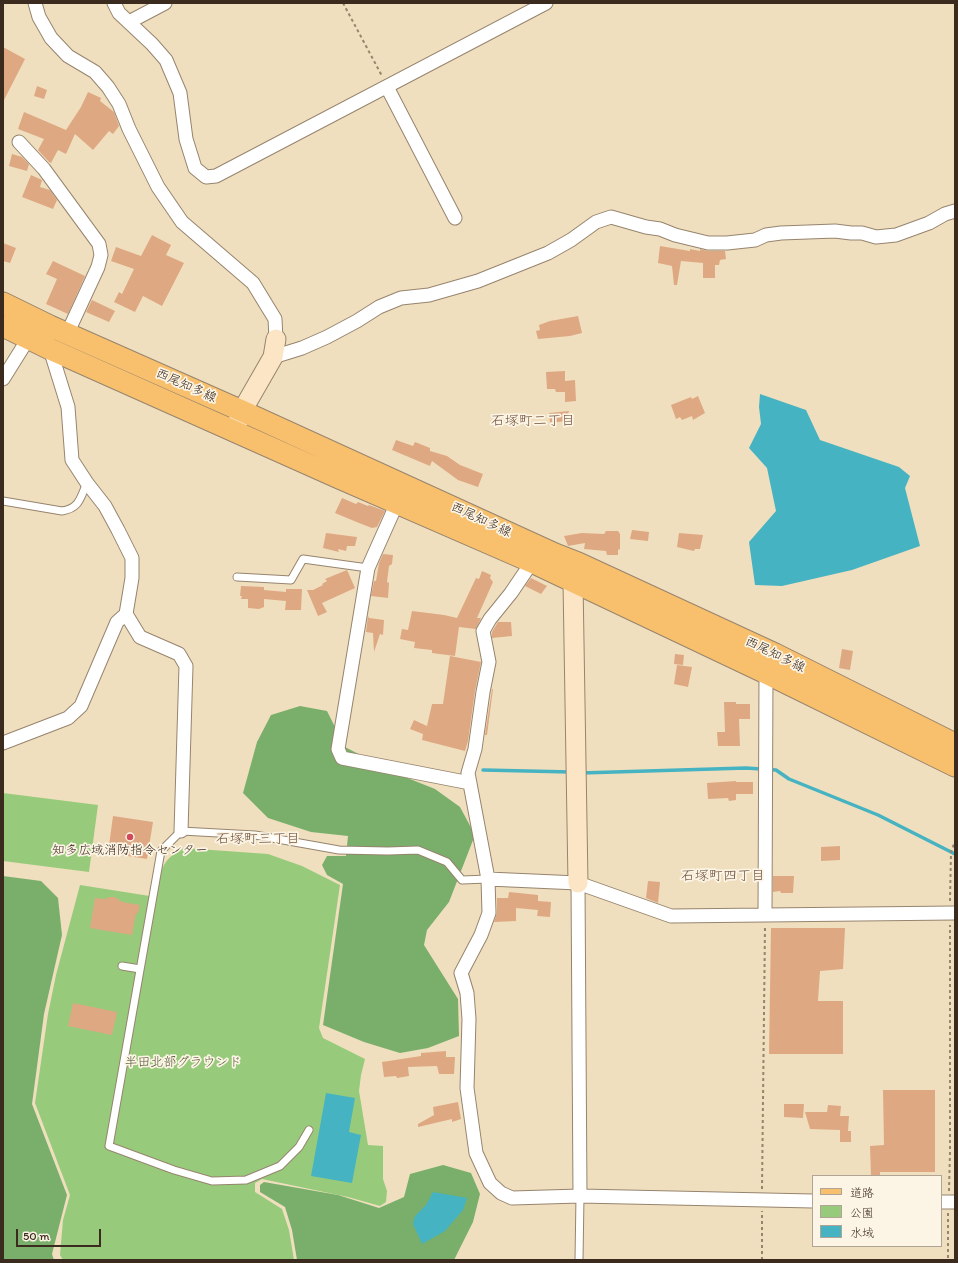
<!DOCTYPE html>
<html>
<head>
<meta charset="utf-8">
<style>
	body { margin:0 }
	#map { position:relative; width:958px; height:1263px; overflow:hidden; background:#f0dfbe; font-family:Itim,"Klee One",sans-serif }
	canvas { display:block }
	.frame { position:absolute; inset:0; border:4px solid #3b2a1e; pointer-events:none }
	.legend { position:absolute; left:812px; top:1175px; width:130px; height:72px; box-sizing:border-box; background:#fcf5e5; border:1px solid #afa495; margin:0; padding:5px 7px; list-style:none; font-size:12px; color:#3b2a1e }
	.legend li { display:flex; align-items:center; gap:8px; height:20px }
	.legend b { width:20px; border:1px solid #afa495 }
	.scale { position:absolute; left:16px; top:1229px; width:85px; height:18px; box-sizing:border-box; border:2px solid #3b2a1e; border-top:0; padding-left:5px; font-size:12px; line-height:14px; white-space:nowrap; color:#3b2a1e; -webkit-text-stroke:3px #fcf5e5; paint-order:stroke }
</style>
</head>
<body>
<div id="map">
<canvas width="958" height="1263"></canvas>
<div class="frame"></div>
<ul class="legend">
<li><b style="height:5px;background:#f8bf6c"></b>道路</li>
<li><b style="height:11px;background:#97cb7b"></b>公園</li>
<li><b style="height:11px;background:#46b3c2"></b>水域</li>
</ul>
<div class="scale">50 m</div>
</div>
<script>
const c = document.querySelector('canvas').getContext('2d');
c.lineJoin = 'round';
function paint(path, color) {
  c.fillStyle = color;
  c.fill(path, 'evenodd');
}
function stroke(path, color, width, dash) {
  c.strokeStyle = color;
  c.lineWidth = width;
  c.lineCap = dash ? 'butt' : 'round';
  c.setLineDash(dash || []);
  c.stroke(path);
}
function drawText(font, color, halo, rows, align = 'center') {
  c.font = font + ' Itim,"Klee One",sans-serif';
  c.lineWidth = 3.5;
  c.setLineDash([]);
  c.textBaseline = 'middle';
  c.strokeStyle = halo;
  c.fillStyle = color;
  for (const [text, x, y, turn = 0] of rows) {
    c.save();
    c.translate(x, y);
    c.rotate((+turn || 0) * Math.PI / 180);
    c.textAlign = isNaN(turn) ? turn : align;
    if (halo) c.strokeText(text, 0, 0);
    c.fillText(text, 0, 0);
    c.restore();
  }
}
paint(new Path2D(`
	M 3,793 L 98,805 L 89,872 L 3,861 Z
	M 184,848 L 268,854 L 302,866 L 340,885 L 319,1028 L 323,1038 L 365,1059 L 361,1075 L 359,1091 L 368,1145 L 383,1146 L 383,1179 L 387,1191 L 386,1202 L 380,1206 L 348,1197 L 262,1179 L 255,1183 L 255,1192 L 282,1209 L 289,1230 L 294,1260 L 63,1260 L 60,1255 L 63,1220 L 70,1195 L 35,1103 L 48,1014 L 56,975 L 80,885 L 156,897 C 159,874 161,859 184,848 Z`), '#97cb7b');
paint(new Path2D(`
	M 300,706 L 327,711 L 345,747 L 395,773 L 435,789 L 460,807 L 475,835 L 449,902 L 427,930 L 424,945 L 458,999 L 459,1036 L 428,1048 L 400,1053 L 364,1042 L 323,1025 L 343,884 L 327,875 L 322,865 L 327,856 L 346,856 L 348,836 L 311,832 L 268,818 L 243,793 L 257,742 L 271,715 Z
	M 3,876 L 41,881 L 58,898 L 62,935 L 44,1014 L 32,1104 L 67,1195 L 52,1254 L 54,1260 L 3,1260 Z
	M 443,1165 L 471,1173 L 480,1194 L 473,1222 L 454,1260 L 297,1260 L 292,1230 L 285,1207 L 260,1192 L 260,1185 L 264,1182 L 338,1195 L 379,1208 L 404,1197 L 410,1174 Z`), '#79af6b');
paint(new Path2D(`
	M 760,394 L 806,410 L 820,440 L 899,467 L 910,476 L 905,488 L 920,546 L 852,570 L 782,586 L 755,585 L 749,542 L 776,511 L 767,468 L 749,448 L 761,424 L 759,407 Z
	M 326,1093 L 355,1098 L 349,1132 L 361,1135 L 352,1183 L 311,1176 Z
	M 433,1192 L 467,1198 L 463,1210 L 445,1231 L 422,1244 L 413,1224 L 415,1216 L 426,1205 Z`), '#46b3c2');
stroke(new Path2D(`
	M 483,770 L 571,772
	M 581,773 L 746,768 L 776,770 L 789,779 L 878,815 L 955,854`), '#46b3c2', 3.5);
paint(new Path2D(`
	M 3,47 L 25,59 L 3,102 Z
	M 37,86 L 47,90 L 44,99 L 34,96 Z
	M 88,92 L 101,98 L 100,101 L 114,112 L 119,126 L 113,134 L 109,131 L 93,150 L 75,134 L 66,154 L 58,150 L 51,163 L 49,162 L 38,150 L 44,139 L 18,129 L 24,112 L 66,130 L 81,107 Z
	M 12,154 L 22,157 L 29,164 L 27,171 L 9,166 Z
	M 31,175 L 42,180 L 40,187 L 50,190 L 57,200 L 53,209 L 22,197 Z
	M 152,235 L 171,245 L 166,255 L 184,263 L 162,306 L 143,296 L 135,312 L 114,302 L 119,292 L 122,294 L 134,269 L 111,261 L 116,247 L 141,256 Z
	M 3,243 L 16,248 L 10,263 L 3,261 Z
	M 660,246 L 690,251 L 690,249 L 700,251 L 700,249 L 708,251 L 725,251 L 726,259 L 720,260 L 719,265 L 715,265 L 715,278 L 703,278 L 703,263 L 681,261 L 677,285 L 674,285 L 672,266 L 658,263 Z
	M 53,261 L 85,276 L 68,314 L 46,304 L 57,279 L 46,274 Z
	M 92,300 L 115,311 L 109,322 L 86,312 Z
	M 578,316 L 582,333 L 570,336 L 538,339 L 536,331 L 540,330 L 539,325 L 550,321 Z
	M 565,371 L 565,381 L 575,380 L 576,401 L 565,402 L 565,392 L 556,392 L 555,389 L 547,389 L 546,372 Z
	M 698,396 L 705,413 L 693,420 L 692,416 L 682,420 L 680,417 L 676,419 L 671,405 L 691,397 L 692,399 Z
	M 569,411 L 566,421 L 550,423 L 549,413 Z
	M 396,440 L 413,446 L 415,442 L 430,448 L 430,451 L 447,456 L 460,465 L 483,474 L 478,487 L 458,480 L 432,461 L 430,466 L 392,450 Z
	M 342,498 L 356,504 L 358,502 L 368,506 L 369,505 L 385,511 L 377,527 L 372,528 L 359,523 L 335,513 Z
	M 632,530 L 649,532 L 648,541 L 630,539 Z
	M 606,531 L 618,531 L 620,534 L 620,549 L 618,550 L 618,555 L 607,555 L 606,551 L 584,549 L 585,543 L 568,546 L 564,536 L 582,533 L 604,534 Z
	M 326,533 L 357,537 L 355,546 L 347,546 L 346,551 L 338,549 L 339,552 L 323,548 Z
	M 679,533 L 703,535 L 700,549 L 695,549 L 694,551 L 677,547 Z
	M 383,554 L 393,555 L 392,564 L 389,566 L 387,582 L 389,583 L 388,598 L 371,596 L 374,581 L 376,581 L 379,563 Z
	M 347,570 L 355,588 L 322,603 L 327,612 L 318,616 L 307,590 L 313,590 L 323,585 L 322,584 L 327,581 L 325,579 Z
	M 482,571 L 491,575 L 490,578 L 493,582 L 477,618 L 481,618 L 476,629 L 459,627 L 455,656 L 432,653 L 432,650 L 414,648 L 415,642 L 400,639 L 402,629 L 408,630 L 412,611 L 444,615 L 457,618 L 476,578 L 479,579 Z
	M 531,578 L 547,586 L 541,594 L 525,586 Z
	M 241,586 L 264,587 L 264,590 L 286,592 L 286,589 L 302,589 L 301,610 L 285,610 L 286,601 L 264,599 L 264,607 L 259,609 L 248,608 L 248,599 L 241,599 L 242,596 L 240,596 Z
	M 368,616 L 369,618 L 384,620 L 383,635 L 380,634 L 374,652 L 373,633 L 366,632 Z
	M 498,622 L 511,622 L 512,636 L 492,638 L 492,632 Z
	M 842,649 L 853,651 L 850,670 L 839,668 Z
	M 675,654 L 684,655 L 683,665 L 674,664 Z
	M 450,656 L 481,662 L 475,691 L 468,741 L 465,751 L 422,740 L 423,734 L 410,729 L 414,720 L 427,726 L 432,704 L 443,704 Z
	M 677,665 L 692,667 L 688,687 L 674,684 Z
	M 492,689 L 493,689 L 487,735 L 485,735 Z
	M 724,702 L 736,702 L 736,704 L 750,704 L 750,719 L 739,719 L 740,746 L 718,746 L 717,732 L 725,732 Z
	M 736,781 L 736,782 L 753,782 L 753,794 L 736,794 L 736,800 L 729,801 L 728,798 L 708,799 L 707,783 Z
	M 113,816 L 153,822 L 147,859 L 108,853 Z
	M 840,846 L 840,860 L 821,861 L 821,847 Z
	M 773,876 L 794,876 L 793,893 L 781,893 L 780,891 L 773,892 Z
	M 648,881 L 660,882 L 658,903 L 646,898 Z
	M 509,892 L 538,895 L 538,901 L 551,902 L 550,917 L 537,916 L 538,910 L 516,908 L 516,921 L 494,922 L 497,913 L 497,898 L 508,898 Z
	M 110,897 L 115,897 L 122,902 L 140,905 L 138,914 L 136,913 L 132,935 L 90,928 L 95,898 L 105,899 Z
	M 771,928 L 845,928 L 843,969 L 820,971 L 818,1001 L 843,1001 L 843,1054 L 769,1054 Z
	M 73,1003 L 117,1012 L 112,1035 L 68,1026 Z
	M 446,1051 L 446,1057 L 455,1057 L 454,1074 L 439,1074 L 437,1066 L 408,1067 L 409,1076 L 397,1078 L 396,1076 L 384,1077 L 382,1062 L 421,1056 L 421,1053 Z
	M 883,1090 L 935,1090 L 935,1172 L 880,1172 L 880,1176 L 871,1176 L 870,1146 L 884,1145 Z
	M 458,1102 L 461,1119 L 452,1122 L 452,1119 L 418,1127 L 418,1124 L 434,1115 L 433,1107 Z
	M 784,1104 L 804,1104 L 803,1118 L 784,1117 Z
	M 828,1105 L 841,1106 L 840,1116 L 849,1116 L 848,1131 L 845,1131 L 851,1131 L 851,1142 L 840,1142 L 840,1130 L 810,1129 L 805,1112 L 827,1112 Z`), '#dea883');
const lane = new Path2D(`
	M 3,501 L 62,511 C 80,508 80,498 87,483
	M 237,577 L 291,580 L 303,559 L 368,568
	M 122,966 L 140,969
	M 309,1130 L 299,1147 L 280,1166 L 246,1180 L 212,1181 L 174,1170 L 109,1146 L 161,851 L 181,831 L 255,835 L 339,850 L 388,851 L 418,850 L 447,862 L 462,880 L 488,879
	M 579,1260 L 580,1196`);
const street = new Path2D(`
	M 35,3 L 39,17 L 51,38 L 68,56 L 95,72 L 108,87 L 119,104 L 129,129 L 158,187 L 182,222 L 253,283 L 275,319 L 276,339
	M 114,3 L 119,13 L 152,44 L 166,60 L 180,93 L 186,139 L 195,168 L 206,177 L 216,176 L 546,3
	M 129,22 L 165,3
	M 387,87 L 455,218
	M 19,142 L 44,169 L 99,244 L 101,255 L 98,267 L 67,334
	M 273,357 L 302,348 L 327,337 L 357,321 L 379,307 L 401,298 L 429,295 L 478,281 L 548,253 L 571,240 L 596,222 L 611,217 L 646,227 L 660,229 L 675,235 L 708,243 L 727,243 L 755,240 L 766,235 L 781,233 L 835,231 L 851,233 L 862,233 L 876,237 L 896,235 L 929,223 L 945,214 L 955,211
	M 3,379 L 28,339
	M 397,503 L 368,568 L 338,749 L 342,758 L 470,783
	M 532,562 L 511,593 L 490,619 L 483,631 L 489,662 L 483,692 L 475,749 L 468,773 L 488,879 L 489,913 L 481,935 L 461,973 L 467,993 L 469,1019 L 467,1088 L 476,1153 L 490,1183 L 501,1193 L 512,1198 L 580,1196 L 813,1201
	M 126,614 L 140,637 L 179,654 L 186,666 L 181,831
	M 3,743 L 68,718 L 81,706 L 117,622 L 126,614 L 132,578 L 132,558 L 118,530 L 105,506 L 87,483 L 72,460 L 68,407 L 50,349
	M 488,879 L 578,883 L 671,916 L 955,913
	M 578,883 L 580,1196
	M 765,914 L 766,673
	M 941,1202 L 955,1202`);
const secondary = new Path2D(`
	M 237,424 L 242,411 L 273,357 L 276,339
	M 577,568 L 573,582 L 578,883`);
const primary = new Path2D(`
	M 3,303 L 50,326 L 242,411 L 555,554 L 578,563 L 775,654 L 955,744
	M 3,326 L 50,349 L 339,478 L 532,562 L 766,673 L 955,766`);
stroke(lane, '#96846e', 9);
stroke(street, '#96846e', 15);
stroke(secondary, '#96846e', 21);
stroke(primary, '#96846e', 23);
stroke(new Path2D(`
	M 343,3 L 382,76
	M 950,901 L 951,852 L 955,841
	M 762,1189 L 765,926
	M 949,1191 L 950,1152 L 950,925
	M 948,1213 L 948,1260
	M 762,1260 L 762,1211`), '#96846e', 2, [3, 3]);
stroke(lane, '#fff', 7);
stroke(street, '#fff', 13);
stroke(secondary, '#fce5c4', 19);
stroke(primary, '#f8bf6c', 21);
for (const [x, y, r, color] of [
	[130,837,4,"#d1495b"]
]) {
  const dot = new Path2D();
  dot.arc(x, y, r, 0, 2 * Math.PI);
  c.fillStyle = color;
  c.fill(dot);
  stroke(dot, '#fcf5e5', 1.5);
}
drawText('13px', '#3b2a1e', '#fcf5e5', [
	["西尾知多線",186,386,24],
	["西尾知多線",481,520,25],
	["西尾知多線",775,655,26]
]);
drawText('13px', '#3b2a1e', '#fcf5e5', [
	["知多広域消防指令センター",130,851]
]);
drawText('13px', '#575a3a', '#fcf5e5', [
	["半田北部グラウンド",183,1063]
]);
drawText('14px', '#745641', '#fcf5e5', [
	["石塚町二丁目",533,421],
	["石塚町三丁目",258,839],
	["石塚町四丁目",723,876]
]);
</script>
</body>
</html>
